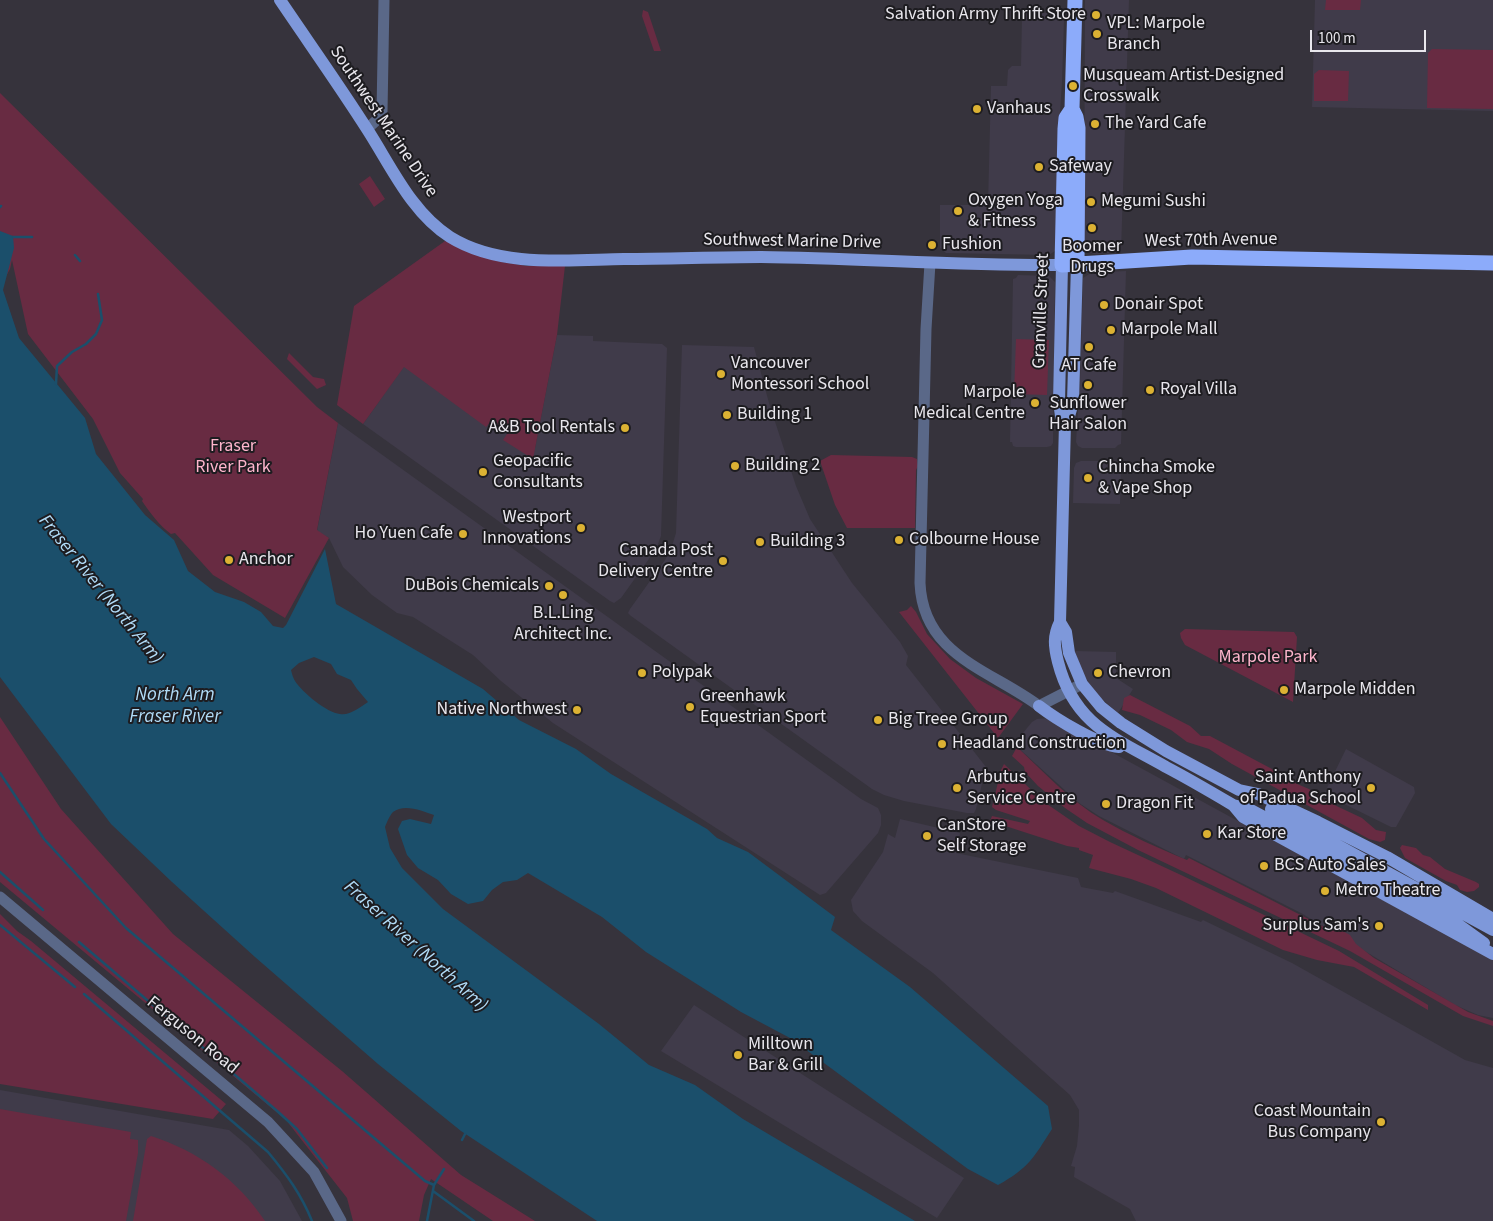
<!DOCTYPE html>
<html>
<head>
<meta charset="utf-8">
<style>
	body { margin:0 }
	#map { position:relative; width:1493px; height:1221px; overflow:hidden; background:#36333c; font-family:"Source Sans 3",sans-serif }
	canvas { display:block }
	.scale { position:absolute; left:1310px; top:30px; width:116px; height:22px; box-sizing:border-box; border:2px solid #e9e7ed; border-top:0; padding-left:6px; font-size:15px; line-height:18px; white-space:nowrap; color:#e9e7ed; -webkit-text-stroke:4px #1d1c20; paint-order:stroke }
</style>
</head>
<body>
<div id="map">
<canvas width="1493" height="1221"></canvas>
<div class="scale">100 m</div>
</div>
<script>
const c = document.querySelector('canvas').getContext('2d');
c.lineJoin = 'round';
function paint(path, color) {
  c.fillStyle = color;
  c.fill(path, 'evenodd');
}
function stroke(path, color, width, dash) {
  c.strokeStyle = color;
  c.lineWidth = width;
  c.lineCap = dash ? 'butt' : 'round';
  c.setLineDash(dash || []);
  c.stroke(path);
}
function drawText(font, color, halo, rows, align = 'center') {
  c.font = font + ' "Source Sans 3",sans-serif';
  c.lineWidth = 4;
  c.setLineDash([]);
  c.textBaseline = 'middle';
  c.strokeStyle = halo;
  c.fillStyle = color;
  for (const [text, x, y, turn = 0] of rows) {
    c.save();
    c.translate(x, y);
    c.rotate((+turn || 0) * Math.PI / 180);
    c.textAlign = isNaN(turn) ? turn : align;
    if (halo) c.strokeText(text, 0, 0);
    c.fillText(text, 0, 0);
    c.restore();
  }
}
paint(new Path2D(`
	M 1085,0 L 1129,0 L 1121,252 L 1094,254 L 1087,251 L 1084,246 Z
	M 1315,0 L 1493,0 L 1493,111 L 1312,107 Z
	M 1026,13 L 1059,13 L 1062,15 L 1064,20 L 1062,82 L 1058,141 L 1055,251 L 1049,255 L 946,253 L 940,248 L 940,205 L 988,205 L 991,86 L 1007,86 L 1008,70 L 1012,66 L 1021,66 L 1022,17 Z
	M 1126,271 L 1121,444 L 1118,445 L 1115,448 L 1082,448 L 1078,446 L 1076,442 L 1080,382 L 1083,278 L 1091,273 Z
	M 1018,275 L 1049,276 L 1055,282 L 1053,443 L 1051,446 L 1047,447 L 1016,447 L 1013,446 L 1012,442 L 1010,442 L 1013,279 L 1016,278 Z
	M 557,335 L 593,336 L 593,341 L 662,344 L 667,348 L 661,536 L 656,549 L 621,598 L 614,603 L 610,601 L 363,424 L 405,365 L 535,448 Z
	M 682,345 L 754,347 L 769,403 L 796,486 L 810,519 L 852,583 L 900,642 L 908,656 L 906,665 L 986,767 L 976,809 L 974,813 L 967,813 L 904,801 L 884,795 L 872,789 L 631,616 L 628,613 L 630,609 L 665,560 L 671,549 L 676,533 Z
	M 338,423 L 861,799 L 878,808 L 881,815 L 881,825 L 878,833 L 826,893 L 820,895 L 553,723 L 501,681 L 473,655 L 413,617 L 397,613 L 372,595 L 343,567 L 329,538 L 317,531 Z
	M 1081,461 L 1115,461 L 1118,467 L 1121,467 L 1120,504 L 1073,503 L 1074,468 L 1076,463 Z
	M 1075,651 L 1116,652 L 1116,678 L 1133,689 L 1118,713 L 1101,698 L 1091,687 L 1081,669 Z
	M 1049,718 L 1493,960 L 1493,1018 L 1478,1015 L 1455,1005 L 1301,913 L 1186,855 L 1184,859 L 1099,816 L 1079,803 L 1014,744 L 1032,722 L 1037,719 Z
	M 1346,749 L 1414,787 L 1415,793 L 1396,827 L 1391,827 L 1324,794 Z
	M 900,819 L 960,833 L 956,853 L 1078,878 L 1081,887 L 1113,893 L 1115,891 L 1201,922 L 1203,920 L 1292,963 L 1465,1060 L 1493,1068 L 1493,1221 L 1136,1221 L 1130,1209 L 1074,1177 L 1075,1167 L 1071,1166 L 1077,1146 L 1079,1125 L 1079,1110 L 1070,1095 L 933,973 L 862,921 L 853,911 L 851,900 L 883,852 L 888,834 L 895,838 Z
	M 694,1005 L 964,1178 L 937,1218 L 661,1051 Z
	M 0,1090 L 229,1130 L 248,1146 L 280,1181 L 302,1221 L 0,1221 Z`), '#403b4a');
paint(new Path2D(`
	M 1326,0 L 1361,0 L 1360,10 L 1325,10 Z
	M 643,10 L 648,12 L 661,51 L 654,51 L 642,16 Z
	M 1432,49 L 1493,50 L 1493,109 L 1427,108 L 1428,53 Z
	M 1319,70 L 1349,71 L 1348,101 L 1314,101 L 1314,74 Z
	M 0,93 L 317,407 L 338,423 L 317,530 L 329,538 L 285,618 L 213,575 L 175,533 L 171,534 C 160,526 150,513 142,501 L 143,499 L 120,473 L 93,419 L 28,334 L 12,260 L 10,269 L 0,287 Z
	M 370,176 L 385,199 L 374,207 L 359,184 Z
	M 445,241 L 502,262 L 527,266 L 565,266 L 557,335 L 533,459 L 503,440 L 509,431 L 492,420 L 486,427 L 404,367 L 363,424 L 337,405 L 354,306 Z
	M 1016,339 L 1049,340 L 1047,395 L 1014,394 Z
	M 289,353 L 313,377 L 324,379 L 326,385 L 317,389 L 287,359 Z
	M 831,455 L 912,457 L 917,459 L 918,466 L 916,470 L 915,528 L 847,528 L 835,505 L 820,461 Z
	M 911,606 L 916,612 L 927,634 L 950,659 L 976,678 L 1023,704 L 998,738 L 899,612 L 907,610 Z
	M 1185,629 L 1294,632 L 1297,637 L 1293,702 L 1185,645 L 1181,638 L 1180,633 Z
	M 1130,695 L 1190,726 L 1201,736 L 1210,736 L 1272,769 L 1283,778 L 1309,789 L 1328,802 L 1362,818 L 1376,830 L 1386,832 L 1385,840 L 1380,842 L 1369,839 L 1232,764 L 1209,749 L 1187,742 L 1171,730 L 1140,715 L 1122,710 L 1124,698 Z
	M 0,717 L 61,809 L 173,934 L 342,1071 L 461,1175 L 535,1221 L 493,1221 L 431,1179 L 424,1195 L 419,1221 L 353,1221 L 347,1198 L 286,1120 L 0,882 Z
	M 1017,747 C 1044,772 1070,801 1103,820 C 1129,835 1158,848 1187,860 L 1189,858 L 1328,929 L 1339,929 L 1350,935 L 1356,944 L 1374,958 L 1468,1012 L 1493,1021 L 1493,1026 L 1463,1016 L 1350,951 L 1138,850 L 1087,823 L 1065,808 L 1038,786 L 1025,772 L 1024,767 L 1012,756 Z
	M 1004,764 L 1044,802 L 1079,826 L 1110,842 L 1181,875 L 1339,951 L 1428,1005 L 1428,1010 L 1354,967 L 1317,960 L 1283,950 L 1156,888 L 1131,879 L 1089,868 L 1093,855 L 1079,850 L 1079,848 L 1067,846 L 990,821 L 992,816 L 1028,824 L 1030,821 L 996,810 L 992,807 L 1001,770 Z
	M 1402,845 L 1416,848 L 1423,855 L 1430,857 L 1445,869 L 1476,882 L 1479,884 L 1479,887 L 1474,891 L 1467,892 L 1460,890 L 1457,885 L 1446,881 L 1405,858 L 1400,848 Z
	M 0,914 L 17,931 L 31,941 L 226,1104 L 213,1119 L 0,1084 Z
	M 0,1109 L 131,1132 L 130,1139 L 138,1140 L 138,1153 L 126,1221 L 0,1221 Z
	M 151,1136 C 198,1151 238,1180 265,1221 L 133,1221 L 147,1139 Z`), '#682b42');
paint(new Path2D(`
	M 0,231 L 13,236 L 14,248 L 3,290 L 19,338 L 85,418 L 96,454 L 145,515 L 174,540 L 188,571 L 215,592 L 244,602 L 261,612 L 273,626 L 283,628 L 286,625 L 325,549 L 336,604 L 483,689 L 519,720 L 576,749 L 611,774 L 707,829 L 717,838 L 748,852 L 835,917 L 831,930 L 910,987 L 1048,1106 L 1052,1129 C 1034,1157 1029,1168 998,1185 L 968,1169 L 790,1038 L 741,1012 L 646,952 L 602,917 L 528,873 L 517,880 L 503,882 L 492,890 L 483,901 L 468,904 L 451,894 L 438,880 L 418,868 L 407,855 L 398,829 L 402,821 L 410,819 L 431,824 L 434,815 C 423,811 404,803 393,812 C 390,815 387,822 385,827 L 390,848 L 402,868 L 443,909 L 599,1024 L 649,1065 L 695,1085 L 743,1119 L 915,1221 L 597,1221 L 461,1131 L 378,1064 L 255,957 L 172,882 L 111,824 L 0,677 ZM 314,657 L 331,664 L 337,674 L 351,680 L 357,689 L 368,702 C 361,707 349,716 340,714 C 327,713 302,692 295,681 C 293,678 292,674 291,670 L 299,663 Z`), '#1b4f6b');
stroke(new Path2D(`
	M 0,207 L 1,206
	M 13,237 L 32,237
	M 75,255 L 80,261
	M 56,384 L 57,366 L 72,352 L 86,344 L 96,334 L 102,320 L 98,294
	M 0,773 L 44,839 L 126,928 L 425,1181 L 434,1185
	M 0,872 L 43,910
	M 0,925 L 75,987
	M 79,942 L 276,1110 L 297,1129 L 327,1168
	M 84,994 L 268,1152 C 287,1175 301,1194 312,1221
	M 462,1140 L 465,1134
	M 433,1191 L 474,1221
	M 427,1221 L 434,1185 L 444,1169`), '#1b4f6b', 2.5);
stroke(new Path2D(`
	M 367,129 L 379,118 L 382,112 L 384,0
	M 930,263 L 926,329 L 920,583 C 923,656 991,670 1039,706 L 1082,684
	M 0,897 L 268,1122 L 314,1172 L 341,1221`), '#5a6888', 11);
stroke(new Path2D(`
	M 280,0 C 309,43 339,85 367,129 C 391,166 411,212 450,237 C 500,268 567,260 624,259 C 669,259 715,257 761,257 C 861,258 961,266 1062,265 L 1059,402 L 1061,416 L 1065,423
	M 1077,264 L 1073,402 L 1069,416 L 1065,423 L 1060,622 C 1053,636 1054,646 1058,662 C 1074,725 1115,738 1166,767 C 1189,779 1211,792 1233,805 L 1243,817 L 1493,954
	M 1060,622 L 1066,632 L 1069,653 L 1082,684 L 1101,707 L 1121,723 L 1166,751 L 1239,790 L 1258,794 L 1318,822 L 1387,857 L 1493,919
	M 1039,706 C 1056,719 1098,745 1119,747
	M 1233,805 L 1249,809 L 1313,843 L 1459,925 L 1484,943
	M 1271,809 L 1493,930`), '#7e98da', 12);
stroke(new Path2D(`
	M 1075,0 L 1072,109 L 1076,117 L 1078,128 L 1077,264
	M 1072,109 L 1066,118 L 1065,129 L 1062,265 L 1192,257 L 1493,263`), '#8cabfa', 15);
for (const [x, y, r, color] of [
	[1096,15,5,"#dcb233"],
	[1097,34,5,"#dcb233"],
	[1073,86,5,"#dcb233"],
	[977,109,5,"#dcb233"],
	[1095,124,5,"#dcb233"],
	[1039,167,5,"#dcb233"],
	[1091,202,5,"#dcb233"],
	[958,211,5,"#dcb233"],
	[1092,228,5,"#dcb233"],
	[932,245,5,"#dcb233"],
	[1104,305,5,"#dcb233"],
	[1111,330,5,"#dcb233"],
	[1089,347,5,"#dcb233"],
	[721,374,5,"#dcb233"],
	[1088,385,5,"#dcb233"],
	[1150,390,5,"#dcb233"],
	[1035,403,5,"#dcb233"],
	[727,415,5,"#dcb233"],
	[625,428,5,"#dcb233"],
	[735,466,5,"#dcb233"],
	[483,472,5,"#dcb233"],
	[1088,478,5,"#dcb233"],
	[581,528,5,"#dcb233"],
	[463,534,5,"#dcb233"],
	[899,540,5,"#dcb233"],
	[760,542,5,"#dcb233"],
	[229,560,5,"#dcb233"],
	[723,561,5,"#dcb233"],
	[549,586,5,"#dcb233"],
	[563,595,5,"#dcb233"],
	[642,673,5,"#dcb233"],
	[1098,673,5,"#dcb233"],
	[1284,690,5,"#dcb233"],
	[690,707,5,"#dcb233"],
	[577,710,5,"#dcb233"],
	[878,720,5,"#dcb233"],
	[942,744,5,"#dcb233"],
	[957,788,5,"#dcb233"],
	[1371,788,5,"#dcb233"],
	[1106,804,5,"#dcb233"],
	[1207,834,5,"#dcb233"],
	[927,836,5,"#dcb233"],
	[1264,866,5,"#dcb233"],
	[1325,891,5,"#dcb233"],
	[1379,926,5,"#dcb233"],
	[738,1055,5,"#dcb233"],
	[1381,1122,5,"#dcb233"]
]) {
  const dot = new Path2D();
  dot.arc(x, y, r, 0, 2 * Math.PI);
  c.fillStyle = color;
  c.fill(dot);
  stroke(dot, '#1d1c20', 2);
}
drawText('18px', '#e9e7ed', '#1d1c20', [
	["Salvation Army Thrift Store",1086,15,"right"],
	["VPL: Marpole",1107,24],
	["Branch",1107,45],
	["Musqueam Artist-Designed",1083,76],
	["Crosswalk",1083,97],
	["Vanhaus",987,109],
	["The Yard Cafe",1105,124],
	["Safeway",1049,167],
	["Oxygen Yoga",968,201],
	["& Fitness",968,222],
	["Megumi Sushi",1101,202],
	["Fushion",942,245],
	["Boomer",1092,247,"center"],
	["Drugs",1092,268,"center"],
	["Donair Spot",1114,305],
	["Marpole Mall",1121,330],
	["Vancouver",731,364],
	["Montessori School",731,385],
	["AT Cafe",1089,366,"center"],
	["Royal Villa",1160,390],
	["Marpole",1025,393,"right"],
	["Medical Centre",1025,414,"right"],
	["Sunflower",1088,404,"center"],
	["Hair Salon",1088,425,"center"],
	["Building 1",737,415],
	["A&B Tool Rentals",615,428,"right"],
	["Geopacific",493,462],
	["Consultants",493,483],
	["Building 2",745,466],
	["Chincha Smoke",1098,468],
	["& Vape Shop",1098,489],
	["Westport",571,518,"right"],
	["Innovations",571,539,"right"],
	["Ho Yuen Cafe",453,534,"right"],
	["Colbourne House",909,540],
	["Building 3",770,542],
	["Canada Post",713,551,"right"],
	["Delivery Centre",713,572,"right"],
	["Anchor",239,560],
	["DuBois Chemicals",539,586,"right"],
	["B.L.Ling",563,614,"center"],
	["Architect Inc.",563,635,"center"],
	["Polypak",652,673],
	["Chevron",1108,673],
	["Marpole Midden",1294,690],
	["Greenhawk",700,697],
	["Equestrian Sport",700,718],
	["Native Northwest",567,710,"right"],
	["Big Treee Group",888,720],
	["Headland Construction",952,744],
	["Arbutus",967,778],
	["Service Centre",967,799],
	["Saint Anthony",1361,778,"right"],
	["of Padua School",1361,799,"right"],
	["Dragon Fit",1116,804],
	["CanStore",937,826],
	["Self Storage",937,847],
	["Kar Store",1217,834],
	["BCS Auto Sales",1274,866],
	["Metro Theatre",1335,891],
	["Surplus Sam's",1369,926,"right"],
	["Milltown",748,1045],
	["Bar & Grill",748,1066],
	["Coast Mountain",1371,1112,"right"],
	["Bus Company",1371,1133,"right"]
], 'left');
drawText('18px', '#e9e7ed', '#1d1c20', [
	["Southwest Marine Drive",383,122,56],
	["West 70th Avenue",1211,241,-1],
	["Southwest Marine Drive",792,242,1],
	["Granville Street",1042,311,-88],
	["Ferguson Road",192,1036,39]
]);
drawText('18px', '#feb5cc', '#1d1c20', [
	["Fraser",233,447],
	["River Park",233,468],
	["Marpole Park",1268,658]
]);
drawText('italic 19px', '#b0dbf7', '#1d1c20', [
	["Fraser River (North Arm)",100,590,51],
	["North Arm",175,696],
	["Fraser River",175,718],
	["Fraser River (North Arm)",415,947,42]
]);
</script>
</body>
</html>
